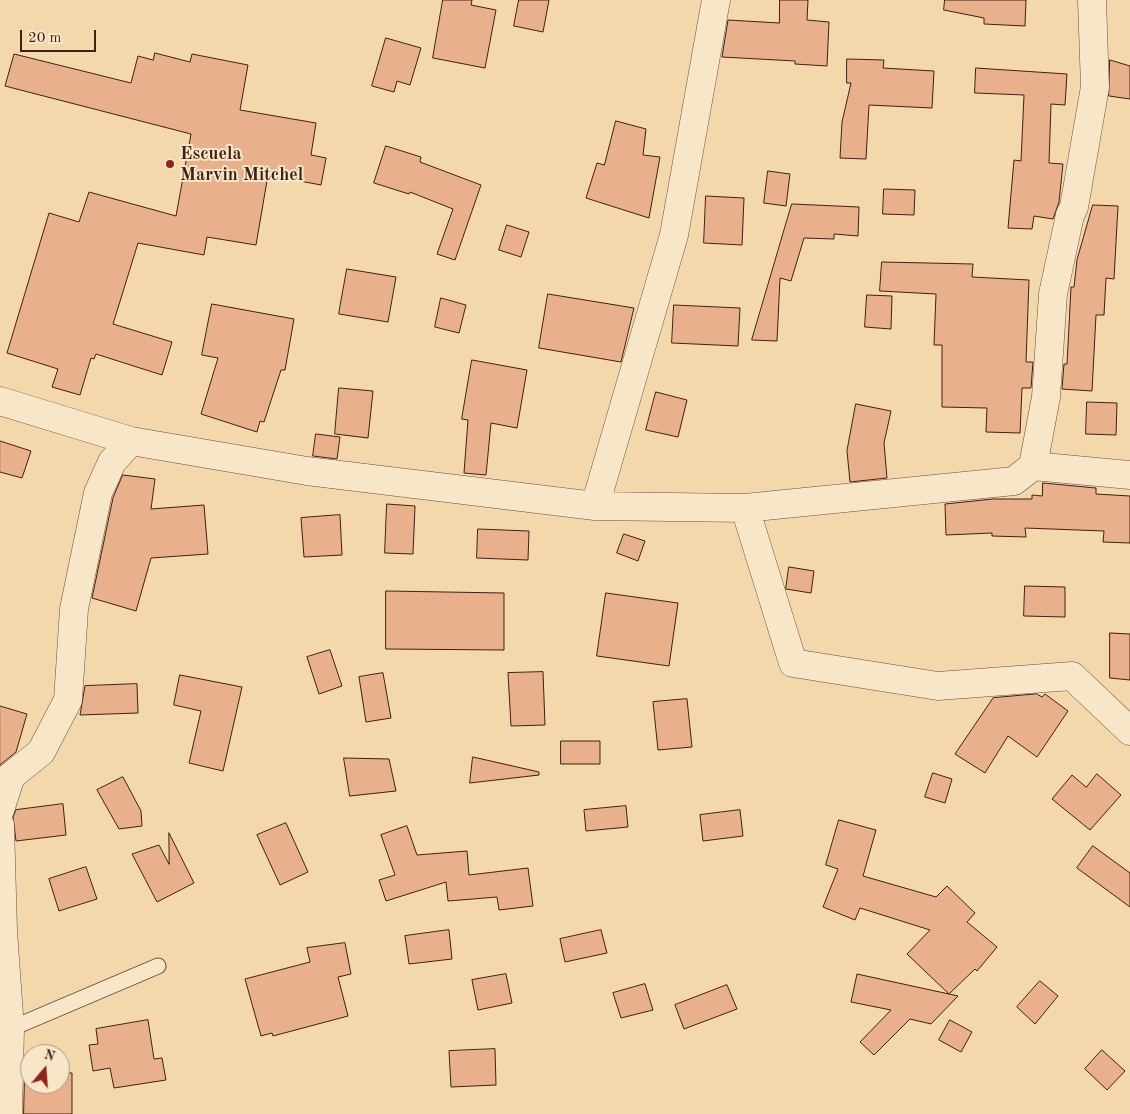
<!DOCTYPE html>
<html>
<head>
<meta charset="utf-8">
<style>
	body { margin:0 }
	#map { position:relative; width:1130px; height:1114px; overflow:hidden; background:#f3d8ab; font-family:"Old Standard TT",serif }
	canvas { display:block }
	.north { position:absolute; left:20px; top:1044px; width:50px; height:50px; box-sizing:border-box; background:#f7e6c8; border:1px solid #ae9780; border-radius:50%; rotate:18deg; font-size:14px; font-weight:700; line-height:20px; text-align:center; color:#402013 }
	.north::after { content:''; display:block; margin:auto; width:18px; height:22px; background:#8f2418; clip-path:polygon(50% 0,100% 100%,50% 72%,0 100%) }
	.scale { position:absolute; left:20px; top:30px; width:76px; height:22px; box-sizing:border-box; border:2px solid #402013; border-top:0; padding-left:6px; font-size:15px; line-height:18px; white-space:nowrap; color:#402013; -webkit-text-stroke:4px #f7e6c8; paint-order:stroke }
</style>
</head>
<body>
<div id="map">
<canvas width="1130" height="1114"></canvas>
<div class="north">N</div>
<div class="scale">20 m</div>
</div>
<script>
const c = document.querySelector('canvas').getContext('2d');
c.lineJoin = 'round';
function paint(path, color) {
  c.fillStyle = color;
  c.fill(path, 'evenodd');
}
function stroke(path, color, width, dash) {
  c.strokeStyle = color;
  c.lineWidth = width;
  c.lineCap = dash ? 'butt' : 'round';
  c.setLineDash(dash || []);
  c.stroke(path);
}
function drawText(font, color, halo, rows, align = 'center') {
  c.font = font + ' "Old Standard TT",serif';
  c.lineWidth = 4;
  c.setLineDash([]);
  c.textBaseline = 'middle';
  c.strokeStyle = halo;
  c.fillStyle = color;
  for (const [text, x, y, turn = 0] of rows) {
    c.save();
    c.translate(x, y);
    c.rotate((+turn || 0) * Math.PI / 180);
    c.textAlign = isNaN(turn) ? turn : align;
    if (halo) c.strokeText(text, 0, 0);
    c.fillText(text, 0, 0);
    c.restore();
  }
}
const building = new Path2D(`
	M 443,0 L 472,0 L 471,5 L 496,10 L 485,68 L 433,58 Z
	M 519,0 L 549,0 L 543,32 L 514,26 Z
	M 780,0 L 808,0 L 807,20 L 829,22 L 827,66 L 795,64 L 795,61 L 722,57 L 728,20 L 779,23 Z
	M 945,0 L 1026,0 L 1025,26 L 984,24 L 984,18 L 944,10 Z
	M 386,38 L 421,48 L 410,85 L 397,81 L 394,92 L 372,86 Z
	M 155,53 L 190,62 L 192,54 L 248,65 L 240,110 L 316,123 L 311,155 L 326,158 L 321,185 L 268,175 L 256,245 L 207,237 L 204,255 L 138,243 L 113,324 L 172,342 L 162,375 L 96,354 L 94,359 L 91,358 L 80,395 L 52,387 L 58,369 L 7,353 L 49,213 L 79,222 L 89,192 L 176,216 L 191,134 L 5,86 L 14,54 L 131,83 L 138,56 L 153,60 Z
	M 847,59 L 884,60 L 883,68 L 934,71 L 932,108 L 869,105 L 866,159 L 840,158 L 842,122 L 851,83 L 847,83 Z
	M 1110,60 L 1130,66 L 1130,99 L 1109,96 Z
	M 976,68 L 1067,74 L 1065,105 L 1051,104 L 1049,163 L 1063,164 L 1059,202 L 1053,219 L 1034,216 L 1032,229 L 1008,228 L 1014,160 L 1021,161 L 1024,95 L 975,93 Z
	M 616,121 L 646,129 L 643,155 L 660,157 L 649,218 L 586,198 L 597,163 L 604,165 Z
	M 386,146 L 421,157 L 420,162 L 481,185 L 455,260 L 437,254 L 453,209 L 410,192 L 409,194 L 374,183 Z
	M 768,171 L 790,174 L 786,206 L 764,203 Z
	M 884,189 L 915,190 L 914,215 L 883,214 Z
	M 706,196 L 744,198 L 742,245 L 704,243 Z
	M 792,204 L 859,207 L 858,236 L 834,234 L 834,239 L 804,238 L 791,281 L 780,278 L 777,341 L 752,340 Z
	M 1093,205 L 1118,206 L 1114,279 L 1106,278 L 1104,315 L 1096,315 L 1092,391 L 1062,389 L 1064,364 L 1067,364 L 1071,287 L 1074,287 L 1077,260 Z
	M 507,225 L 529,232 L 521,257 L 499,250 Z
	M 882,262 L 973,264 L 972,277 L 1029,280 L 1026,362 L 1033,362 L 1031,388 L 1022,388 L 1020,433 L 986,432 L 987,408 L 942,407 L 942,345 L 934,345 L 936,294 L 880,291 Z
	M 347,269 L 396,277 L 388,322 L 339,314 Z
	M 548,294 L 634,308 L 621,362 L 539,348 Z
	M 867,295 L 892,296 L 891,329 L 865,327 Z
	M 441,298 L 466,305 L 459,333 L 435,327 Z
	M 212,304 L 294,319 L 285,370 L 281,370 L 264,422 L 260,421 L 257,432 L 201,414 L 218,358 L 202,355 Z
	M 674,305 L 740,308 L 738,346 L 672,343 Z
	M 472,360 L 527,370 L 517,428 L 491,423 L 486,475 L 464,473 L 468,420 L 462,419 Z
	M 339,388 L 373,391 L 368,438 L 335,434 Z
	M 656,392 L 687,400 L 678,437 L 646,430 Z
	M 1087,402 L 1117,403 L 1116,435 L 1086,434 Z
	M 856,404 L 891,411 L 884,443 L 887,478 L 850,482 L 847,451 Z
	M 316,434 L 340,437 L 337,459 L 313,456 Z
	M 0,441 L 31,451 L 22,478 L 0,472 Z
	M 123,475 L 155,479 L 151,509 L 204,505 L 208,554 L 151,558 L 136,611 L 92,598 L 113,498 Z
	M 1043,483 L 1096,488 L 1096,494 L 1130,496 L 1130,543 L 1103,542 L 1104,531 L 1025,528 L 1026,537 L 992,536 L 992,533 L 946,535 L 945,504 L 993,499 L 1032,499 L 1032,495 L 1042,496 Z
	M 387,504 L 415,506 L 413,554 L 385,553 Z
	M 340,515 L 342,555 L 304,557 L 301,518 Z
	M 478,529 L 529,531 L 528,560 L 477,558 Z
	M 624,534 L 645,541 L 638,561 L 617,553 Z
	M 789,567 L 814,571 L 811,593 L 786,589 Z
	M 1025,586 L 1065,587 L 1065,617 L 1024,616 Z
	M 386,591 L 504,593 L 504,650 L 386,649 Z
	M 606,593 L 678,603 L 669,666 L 597,656 Z
	M 1110,633 L 1130,634 L 1130,680 L 1110,678 Z
	M 330,650 L 342,686 L 319,694 L 307,657 Z
	M 543,672 L 545,725 L 511,726 L 508,673 Z
	M 383,673 L 391,718 L 366,722 L 359,677 Z
	M 180,675 L 242,687 L 223,771 L 189,763 L 201,711 L 174,705 Z
	M 137,684 L 138,713 L 80,715 L 85,686 Z
	M 1037,694 L 1042,697 L 1045,694 L 1068,711 L 1037,757 L 1008,736 L 985,773 L 955,754 L 993,698 Z
	M 687,699 L 692,747 L 658,750 L 653,702 Z
	M 0,706 L 27,714 L 16,752 L 0,765 Z
	M 561,741 L 600,741 L 600,764 L 561,764 Z
	M 473,757 L 539,772 L 539,775 L 470,783 Z
	M 344,758 L 389,759 L 396,791 L 350,796 Z
	M 933,773 L 952,779 L 945,803 L 925,797 Z
	M 1097,774 L 1121,795 L 1090,830 L 1052,799 L 1072,775 L 1086,787 Z
	M 123,777 L 141,811 L 142,826 L 119,829 L 97,790 Z
	M 63,804 L 66,835 L 16,841 L 13,817 L 16,810 Z
	M 626,806 L 628,827 L 586,831 L 584,810 Z
	M 740,810 L 743,836 L 703,841 L 700,815 Z
	M 839,820 L 876,830 L 863,876 L 936,897 L 947,886 L 975,913 L 967,922 L 997,947 L 977,971 L 975,969 L 949,994 L 958,996 L 931,1024 L 910,1019 L 874,1055 L 860,1042 L 891,1010 L 851,1002 L 857,974 L 949,994 L 907,954 L 930,930 L 860,908 L 855,920 L 823,907 L 838,869 L 826,865 Z
	M 286,823 L 308,872 L 280,885 L 257,835 Z
	M 407,826 L 417,855 L 467,851 L 469,875 L 528,868 L 533,906 L 499,910 L 497,897 L 448,901 L 446,882 L 386,901 L 379,880 L 395,875 L 381,835 Z
	M 169,833 L 194,883 L 157,902 L 132,854 L 159,845 L 169,864 Z
	M 1093,846 L 1130,873 L 1130,907 L 1077,868 Z
	M 86,867 L 97,899 L 59,911 L 49,879 Z
	M 449,930 L 452,959 L 409,964 L 405,936 Z
	M 601,930 L 607,953 L 565,962 L 560,939 Z
	M 345,943 L 351,974 L 338,977 L 348,1016 L 273,1036 L 272,1033 L 261,1036 L 245,979 L 310,962 L 307,948 Z
	M 506,974 L 512,1003 L 478,1010 L 472,980 Z
	M 1040,981 L 1058,996 L 1035,1024 L 1017,1007 Z
	M 645,984 L 653,1010 L 621,1018 L 613,993 Z
	M 727,985 L 737,1009 L 684,1029 L 675,1005 Z
	M 148,1020 L 154,1059 L 162,1058 L 166,1080 L 114,1088 L 110,1068 L 93,1071 L 89,1045 L 98,1044 L 96,1029 Z
	M 950,1020 L 972,1032 L 961,1052 L 939,1040 Z
	M 495,1049 L 496,1085 L 451,1087 L 449,1051 Z
	M 1102,1050 L 1125,1071 L 1107,1090 L 1085,1069 Z
	M 25,1073 L 30,1073 L 30,1084 L 60,1084 L 60,1073 L 72,1073 L 72,1114 L 24,1114 Z`);
paint(building, '#e8b08b');
stroke(building, '#402013', 1);
const lane = new Path2D(`
	M 10,1029 L 158,966`);
const street = new Path2D(`
	M 0,401 L 131,441 L 307,471 L 595,506 L 745,508 L 793,663 L 938,686 L 1072,676 L 1130,731
	M 1033,466 L 1046,397 L 1053,294 L 1070,215 L 1074,207 L 1095,87 L 1092,0
	M 595,506 L 674,235 L 716,0
	M 745,508 L 1014,481 L 1033,466 L 1130,475
	M 0,810 L 11,776 L 41,752 L 68,700 L 74,609 L 98,493 L 112,462 L 131,441
	M 0,825 L 3,931 L 10,1029 L 8,1114`);
stroke(lane, '#6d4e39', 17);
stroke(street, '#6d4e39', 29);
stroke(lane, '#f7e6c8', 15);
stroke(street, '#f7e6c8', 28);
for (const [x, y, r, color] of [
	[170,164,5,"#8f2418"]
]) {
  const dot = new Path2D();
  dot.arc(x, y, r, 0, 2 * Math.PI);
  c.fillStyle = color;
  c.fill(dot);
  stroke(dot, '#f7e6c8', 2);
}
drawText('bold 18px', '#402013', '#f7e6c8', [
	["Escuela",180,154],
	["Marvin Mitchel",180,175]
], 'left');
</script>
</body>
</html>
